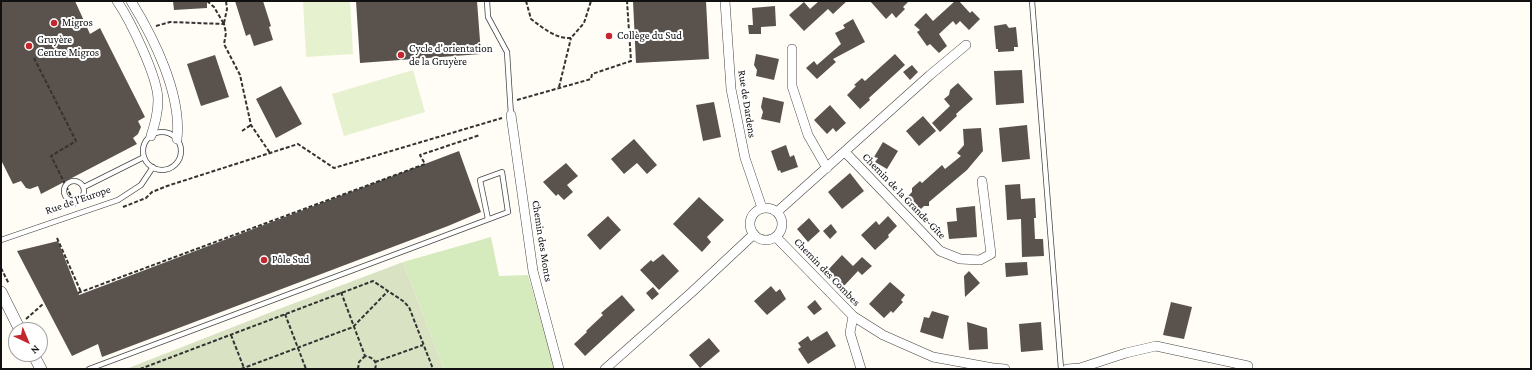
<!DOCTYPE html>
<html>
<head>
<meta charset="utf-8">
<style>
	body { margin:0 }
	#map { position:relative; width:1532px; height:370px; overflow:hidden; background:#fffdf5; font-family:"Crimson Pro",serif }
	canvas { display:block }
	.frame { position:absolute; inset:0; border:2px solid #111; pointer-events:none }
	.north { position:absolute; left:8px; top:322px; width:40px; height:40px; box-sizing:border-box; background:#fff; border:1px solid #a0a0a0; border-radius:50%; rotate:136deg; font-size:11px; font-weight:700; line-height:16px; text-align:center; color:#111 }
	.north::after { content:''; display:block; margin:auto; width:14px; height:18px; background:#c4262e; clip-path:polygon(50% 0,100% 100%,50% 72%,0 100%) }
</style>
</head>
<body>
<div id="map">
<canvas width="1532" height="370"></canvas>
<div class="frame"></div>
<div class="north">N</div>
</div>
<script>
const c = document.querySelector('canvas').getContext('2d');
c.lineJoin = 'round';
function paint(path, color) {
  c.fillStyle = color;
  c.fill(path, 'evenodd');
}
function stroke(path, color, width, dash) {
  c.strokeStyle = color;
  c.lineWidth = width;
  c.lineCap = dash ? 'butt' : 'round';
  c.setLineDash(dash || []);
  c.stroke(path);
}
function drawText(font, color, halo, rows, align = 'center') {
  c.font = font + ' "Crimson Pro",serif';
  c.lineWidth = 4;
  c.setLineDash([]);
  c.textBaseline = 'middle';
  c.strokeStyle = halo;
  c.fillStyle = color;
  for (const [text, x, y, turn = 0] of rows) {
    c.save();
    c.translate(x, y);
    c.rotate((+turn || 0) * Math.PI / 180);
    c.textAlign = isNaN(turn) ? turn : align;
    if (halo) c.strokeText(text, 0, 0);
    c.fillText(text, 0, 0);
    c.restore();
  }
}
paint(new Path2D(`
	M 491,237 L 499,276 L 528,275 L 555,369 L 444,369 L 403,262 Z`), '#d5ebbd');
paint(new Path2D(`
	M 403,262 L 444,369 L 126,369 L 279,309 Z`), '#d9e3c4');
paint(new Path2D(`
	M 303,1 L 350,1 L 353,54 L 306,57 Z
	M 413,70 L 425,112 L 344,136 L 332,94 Z`), '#e6f2cf');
paint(new Path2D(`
	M 1,1 L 75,1 L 90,34 L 100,28 L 145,117 L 138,121 L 141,127 L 138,134 L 133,138 L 137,144 L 41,194 L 38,186 L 30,189 L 26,188 L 21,181 L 13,184 L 1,160 Z
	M 173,1 L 207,1 L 207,8 L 174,10 Z
	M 235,1 L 263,1 L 271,26 L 269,27 L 273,40 L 254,46 L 250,34 L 246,36 Z
	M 356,1 L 401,1 L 401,2 L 477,1 L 481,54 L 360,63 Z
	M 633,1 L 706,1 L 709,59 L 636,63 Z
	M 819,1 L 847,1 L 833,14 L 828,9 L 804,31 L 789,15 L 804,2 L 810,9 Z
	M 870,1 L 909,1 L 903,7 L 905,9 L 896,18 L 892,13 L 886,19 Z
	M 955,1 L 959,1 L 970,13 L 972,11 L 980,19 L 969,30 L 960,21 L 956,25 L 953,21 L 939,34 L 947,46 L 939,53 L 930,44 L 927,46 L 917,32 L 920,30 L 914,25 L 926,13 L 933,21 Z
	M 775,6 L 776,26 L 761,27 L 761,34 L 749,34 L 748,25 L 753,25 L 752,8 Z
	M 853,19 L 865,42 L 833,59 L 836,62 L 817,79 L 806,68 L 814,61 L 817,65 L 841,44 L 835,33 L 845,28 L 843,25 Z
	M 1006,24 L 1009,28 L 1016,27 L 1018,47 L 1014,47 L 1014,51 L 998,52 L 998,49 L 996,49 L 994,26 Z
	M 756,54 L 779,59 L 774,80 L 756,76 L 757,70 L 754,65 Z
	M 895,54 L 905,65 L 869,98 L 870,100 L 860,109 L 847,95 L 856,86 L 854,85 L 862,78 L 865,81 Z
	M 215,55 L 229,97 L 201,106 L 187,64 Z
	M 912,65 L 918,72 L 910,80 L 903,72 Z
	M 1022,70 L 1024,103 L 996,105 L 994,71 Z
	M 958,83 L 973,99 L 956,114 L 957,116 L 940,132 L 932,123 L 950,106 L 944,99 L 949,95 L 950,90 Z
	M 281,86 L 302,124 L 276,138 L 256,99 Z
	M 763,97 L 784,102 L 780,123 L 761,119 L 763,112 L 761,107 Z
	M 714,102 L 721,137 L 703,141 L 696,105 Z
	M 830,105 L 846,123 L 836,132 L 833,128 L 827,134 L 814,120 Z
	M 923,116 L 936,131 L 919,146 L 906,131 Z
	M 1027,125 L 1030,159 L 1002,162 L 999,128 Z
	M 981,128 L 983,151 L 967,170 L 929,202 L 929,206 L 924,206 L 920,210 L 907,197 L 912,192 L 912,188 L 920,181 L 922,183 L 942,165 L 945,169 L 961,156 L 957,153 L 964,145 L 963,129 Z
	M 634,139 L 657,165 L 647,174 L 637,163 L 624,174 L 611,159 Z
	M 883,142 L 898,151 L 887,169 L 875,162 L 878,158 L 874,157 Z
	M 786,145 L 790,157 L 794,155 L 798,167 L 781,173 L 780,170 L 778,171 L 771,151 Z
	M 459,151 L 481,212 L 448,226 L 102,357 L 98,344 L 72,356 L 17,251 L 58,241 L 79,295 Z
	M 566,163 L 578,176 L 567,185 L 573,192 L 564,200 L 558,194 L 556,196 L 543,182 Z
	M 850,173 L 864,191 L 842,209 L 828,192 Z
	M 1020,184 L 1021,199 L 1035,198 L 1036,218 L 1034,218 L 1035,239 L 1043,239 L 1044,256 L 1022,257 L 1021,219 L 1007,220 L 1005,185 Z
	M 699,197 L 724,220 L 707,237 L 711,242 L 702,252 L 673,224 Z
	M 975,206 L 977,237 L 949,239 L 947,222 L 957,221 L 956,208 Z
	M 608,216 L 621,230 L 600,250 L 587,235 Z
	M 888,216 L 897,226 L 888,235 L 889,237 L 875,250 L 861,235 L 876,221 L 879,225 Z
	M 809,218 L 820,231 L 808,242 L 797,229 Z
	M 831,224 L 837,232 L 830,239 L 823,231 Z
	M 663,254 L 679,271 L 659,290 L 640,270 L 651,260 L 653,262 Z
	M 842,255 L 853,266 L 862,257 L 872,266 L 862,275 L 858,271 L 843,287 L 827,271 Z
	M 1027,262 L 1028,275 L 1006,277 L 1005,263 Z
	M 969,271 L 980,283 L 965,297 L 964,276 Z
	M 890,282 L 905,295 L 901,300 L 903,302 L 893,313 L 891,311 L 884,318 L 869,304 Z
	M 771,286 L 776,292 L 780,289 L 786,299 L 767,315 L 754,301 Z
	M 653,287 L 659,294 L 652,300 L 646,293 Z
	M 622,295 L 635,310 L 585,356 L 574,344 L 587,332 L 586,331 L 603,315 L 601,313 Z
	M 815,300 L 822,309 L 814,315 L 807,307 Z
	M 1171,302 L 1192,307 L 1184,339 L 1163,335 Z
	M 932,311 L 949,316 L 943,339 L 920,332 L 924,317 L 929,318 Z
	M 967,322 L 987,328 L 988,349 L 969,350 Z
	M 1041,322 L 1043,350 L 1021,352 L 1019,324 Z
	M 827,331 L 836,346 L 808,364 L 798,349 L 801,347 L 798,343 L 808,336 L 811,341 Z
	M 709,338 L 720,351 L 700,368 L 689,355 Z`), '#5a524d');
const service = new Path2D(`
	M 487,1 L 488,17 L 507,52 L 511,115
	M 1032,1 L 1061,369
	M143 151a19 19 0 1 1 38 0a19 19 0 1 1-38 0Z
	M64 191a10 10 0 1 1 20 0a10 10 0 1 1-20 0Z
	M 84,187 L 144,157
	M 1,240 L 118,200 L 141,185 L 153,167
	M 89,369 L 508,212 L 502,172 L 480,180 L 488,219`);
const minor = new Path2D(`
	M 117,1 C 130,20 158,77 158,100 C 158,113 155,123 151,136
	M 131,1 C 154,38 182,95 177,139
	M 725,1 L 731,89 L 745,158 L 762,208
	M 792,49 L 792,86 L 808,135 L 827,168
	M 511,115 L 533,271 L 559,369
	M 845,152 L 940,251 L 960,259 L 980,260 L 991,254 L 982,181
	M750 224a16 16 0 1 1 32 0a16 16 0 1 1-32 0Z
	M 777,212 L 930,75 L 966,45
	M 776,237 L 853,316 L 883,335 L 933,357 L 993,368 L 1005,369
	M 853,316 L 850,333 L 861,369
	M 605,369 L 692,292 L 754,234
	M 1067,369 L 1080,368 L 1126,353 L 1156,346 L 1248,366`);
const tertiary = new Path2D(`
	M 1,292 L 20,330
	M 33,354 L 41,369`);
stroke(service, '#444', 6);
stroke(minor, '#444', 10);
stroke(tertiary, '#444', 12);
stroke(new Path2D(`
	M 207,1 L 214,7 L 224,24
	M 526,1 L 531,19 C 543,28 556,39 571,38 L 584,23 L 591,1
	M 224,23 L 227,9 L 226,1
	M 156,26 L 170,22 L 224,24 L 226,33 L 224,44 L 240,75 L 251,125 L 270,153
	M 34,58 L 76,141 L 51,156 L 76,206
	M 559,87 L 571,38
	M 517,100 L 591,79 L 592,74 L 631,61 L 627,1
	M 242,131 L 251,125
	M 123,207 L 146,198 L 152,192 L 167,186 L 298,144 L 334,168 L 502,118
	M 57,238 L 81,292
	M 1,268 L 9,284
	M 341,292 L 365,356 C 372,357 378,361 375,369
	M 78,293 L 425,164 L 420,155 L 480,135
	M 285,314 L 306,369
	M 26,319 L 43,304
	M 231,335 L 244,368
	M 375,362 L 423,345
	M 140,369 L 373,281 L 403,301 L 409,307 L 433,369
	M 241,369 L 353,327 L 388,291
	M 358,369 L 359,362 L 365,356`), '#333', 2, [4, 2]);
stroke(service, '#fff', 4.5);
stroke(minor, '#fff', 9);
stroke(tertiary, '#fff', 11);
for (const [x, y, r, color] of [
	[54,23,4,"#c4262e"],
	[609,36,4,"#c4262e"],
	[29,46,4,"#c4262e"],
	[401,55,4,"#c4262e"],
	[264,260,4,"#c4262e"]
]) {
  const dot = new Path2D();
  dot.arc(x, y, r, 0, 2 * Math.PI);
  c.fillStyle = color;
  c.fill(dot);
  stroke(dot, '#fff', 1.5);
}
drawText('11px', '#111', '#fff', [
	["Migros",62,23],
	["Collège du Sud",617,36],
	["Gruyère",37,40],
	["Centre Migros",37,53],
	["Cycle d'orientation",409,49],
	["de la Gruyère",409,62],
	["Pôle Sud",272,260]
], 'left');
drawText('11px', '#111', '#fff', [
	["Rue de Dardens",747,104,81],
	["Chemin de la Grande-Gîte",904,196,46],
	["Rue de l'Europe",78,200,-19],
	["Chemin des Monts",542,241,81],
	["Chemin des Combes",827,272,46]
]);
</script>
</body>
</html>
